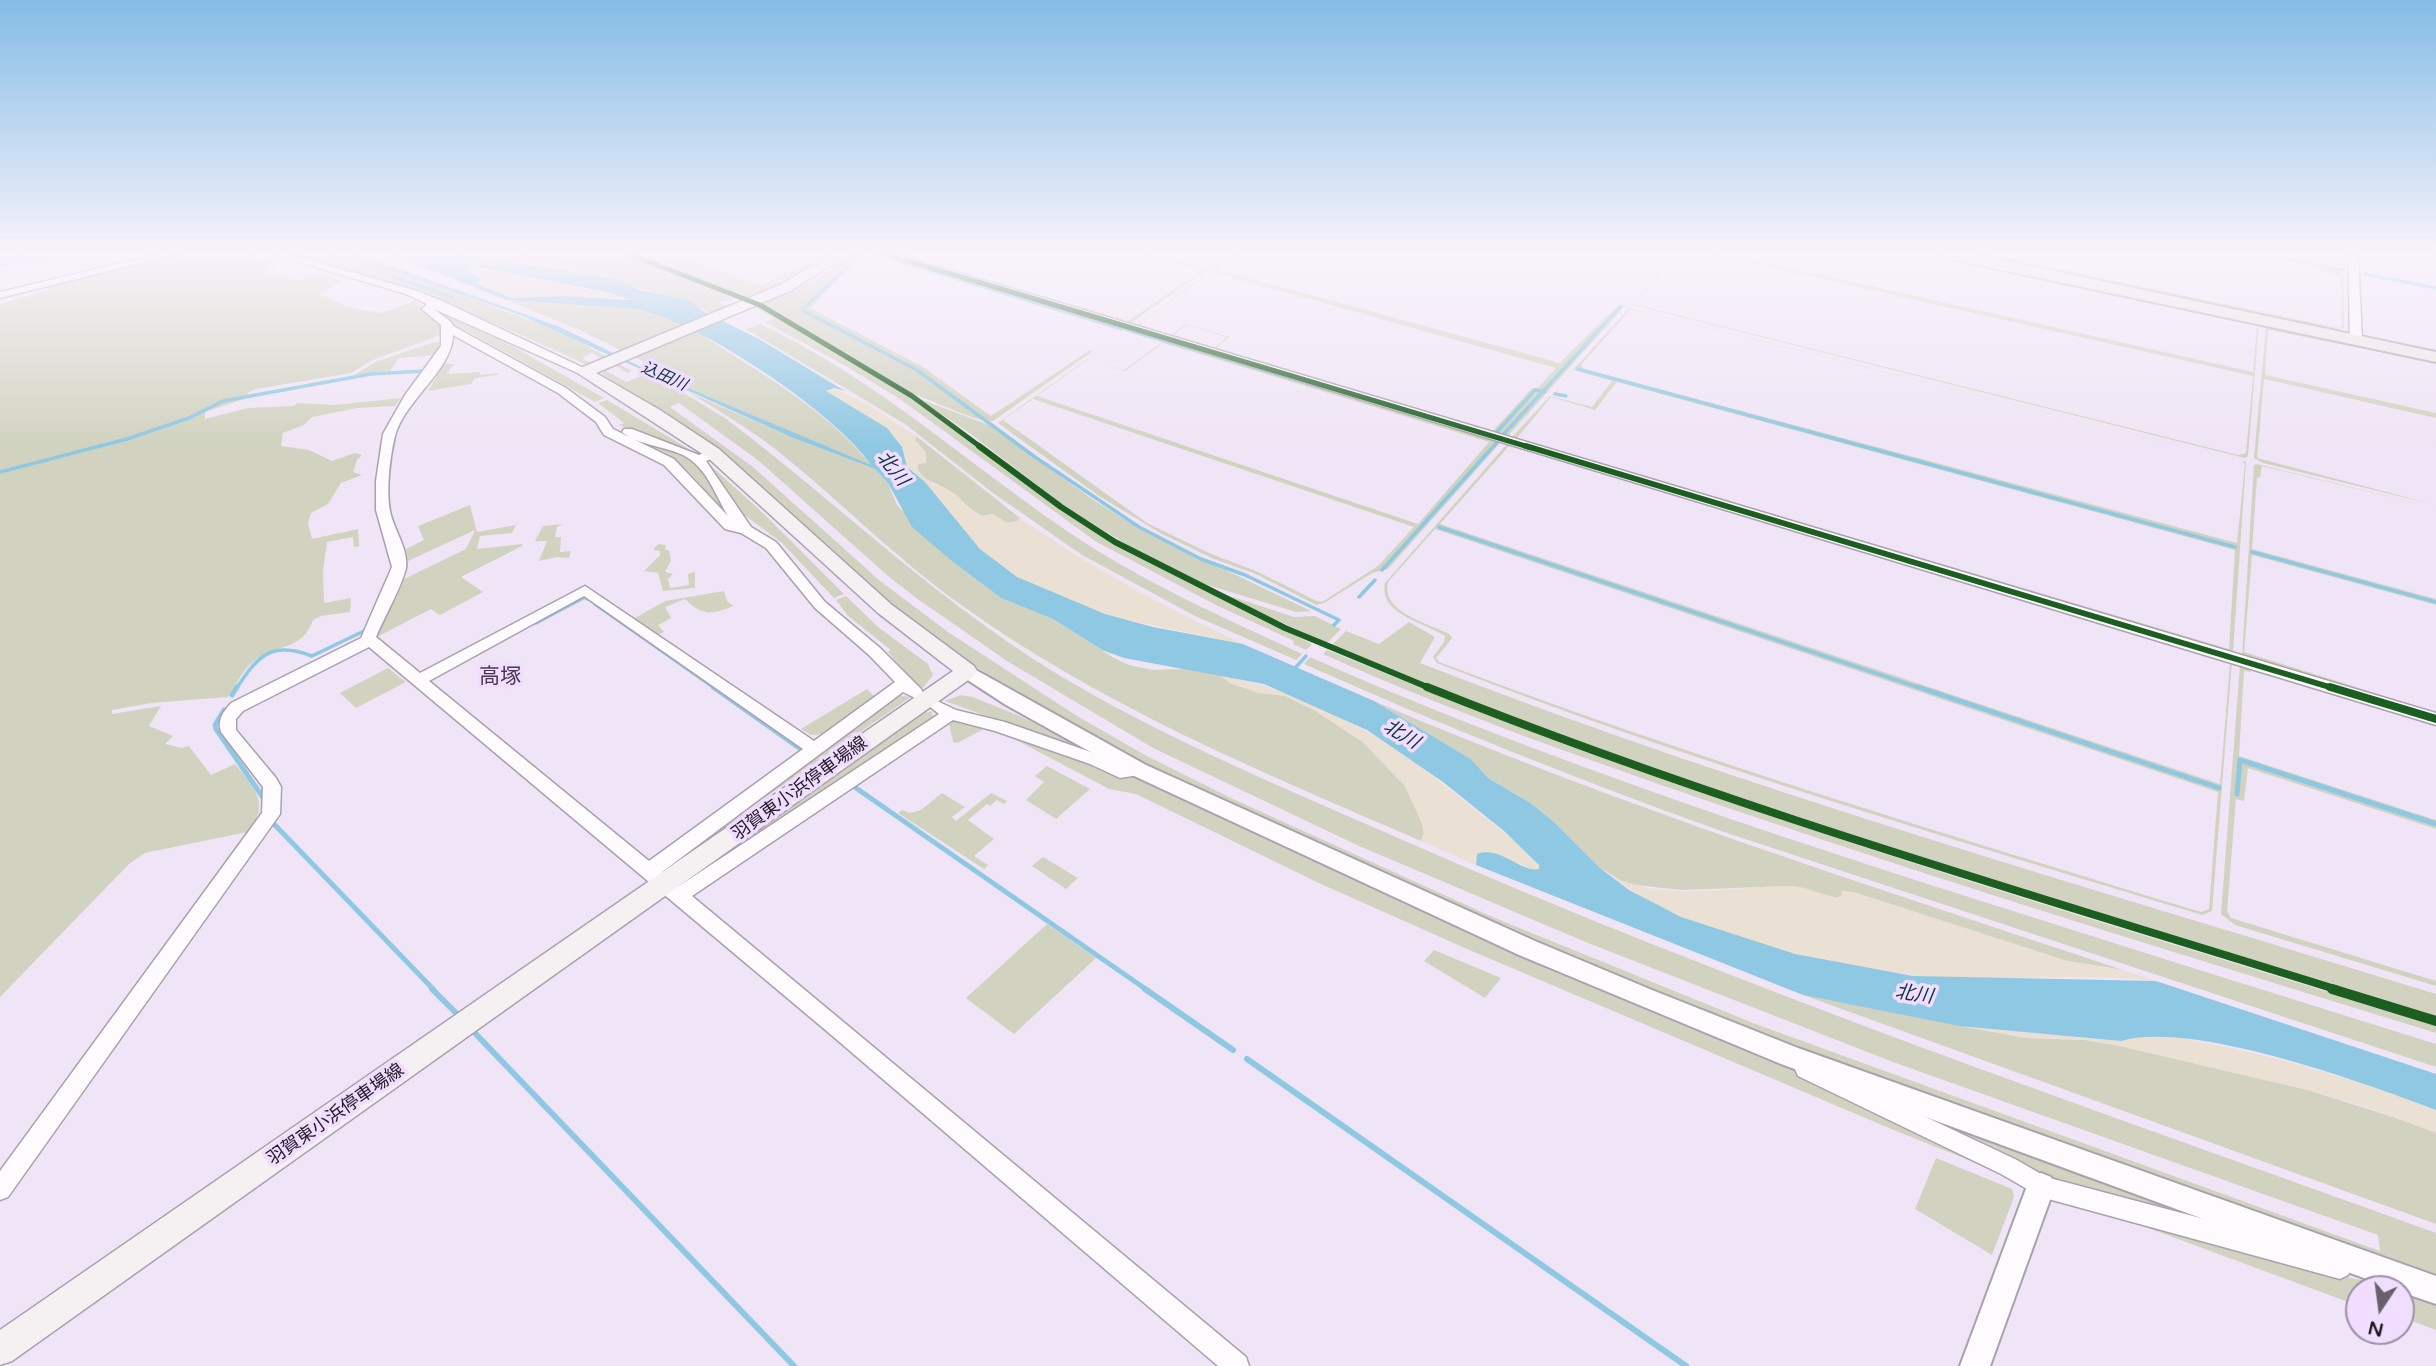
<!DOCTYPE html>
<html>
<head>
<meta charset="utf-8">
<style>
	body { margin:0 }
	#map { position:relative; width:2436px; height:1366px; overflow:hidden; background:#f0e5f6; font-family:"Varela Round",sans-serif }
	canvas { display:block }
	.north { position:absolute; left:2345px; top:1275px; width:70px; height:70px; box-sizing:border-box; background:#f1ddfe; border:2px solid #9d8fa7; border-radius:50%; rotate:193deg; font-size:19px; font-weight:700; line-height:28px; text-align:center; color:#201925 }
	.north::after { content:''; display:block; margin:auto; width:24px; height:32px; background:#69606e; clip-path:polygon(50% 0,100% 100%,50% 72%,0 100%) }
</style>
</head>
<body>
<div id="map">
<canvas width="2436" height="1366"></canvas>
<div class="north">N</div>
</div>
<script>
const c = document.querySelector('canvas').getContext('2d');
c.lineJoin = 'round';
function paint(path, color) {
  c.fillStyle = color;
  c.fill(path, 'evenodd');
}
function stroke(path, color, width, dash) {
  c.strokeStyle = color;
  c.lineWidth = width;
  c.lineCap = dash ? 'butt' : 'round';
  c.setLineDash(dash || []);
  c.stroke(path);
}
function drawText(font, color, halo, rows, align = 'center') {
  c.font = font + ' "Varela Round","Noto Sans JP",sans-serif';
  c.lineWidth = 7;
  c.setLineDash([]);
  c.textBaseline = 'middle';
  c.strokeStyle = halo;
  c.fillStyle = color;
  for (const [text, x, y, turn = 0] of rows) {
    c.save();
    c.translate(x, y);
    c.rotate((+turn || 0) * Math.PI / 180);
    c.textAlign = isNaN(turn) ? turn : align;
    if (halo) c.strokeText(text, 0, 0);
    c.fillText(text, 0, 0);
    c.restore();
  }
}
paint(new Path2D(`
	M 177,254 L 253,254 L 252,258 L 267,258 L 280,263 L 265,272 L 298,280 L 316,274 L 342,281 L 320,294 L 347,307 L 381,313 L 415,301 L 442,325 L 440,335 L 373,360 L 351,373 L 256,389 L 249,392 L 244,399 L 205,412 L 205,419 L 248,408 L 294,406 L 297,403 L 335,405 L 401,398 L 395,406 L 357,408 L 312,417 L 304,425 L 283,433 L 281,446 L 309,450 L 332,461 L 355,453 L 362,455 L 357,460 L 353,472 L 362,475 L 341,483 L 328,504 L 311,513 L 308,523 L 312,539 L 358,529 L 359,546 L 354,547 L 353,537 L 327,542 L 323,571 L 324,603 L 351,598 L 350,612 L 321,616 L 313,620 C 304,648 282,644 260,657 C 245,665 237,683 228,697 L 151,703 L 112,710 L 112,714 L 161,706 L 149,726 L 173,736 L 165,744 L 182,748 L 189,746 L 211,775 L 235,764 C 247,779 267,798 256,819 L 259,822 L 252,831 L 145,853 L 130,863 L 0,997 L 0,304 L 48,290 L 50,285 Z
	M 288,254 L 344,254 L 362,258 L 564,333 L 632,371 L 628,373 L 592,353 L 582,358 L 591,363 L 585,364 C 490,319 391,280 288,254 Z
	M 522,254 L 627,254 L 747,301 L 727,295 L 733,300 L 718,302 L 728,307 C 724,308 717,313 713,313 C 702,312 695,303 684,300 C 630,285 574,274 522,254 Z
	M 632,254 L 676,254 L 761,285 C 774,280 828,254 837,254 L 818,267 L 754,298 L 732,293 Z
	M 853,254 L 864,254 L 810,308 L 923,367 L 991,416 L 1090,350 L 1093,351 L 993,421 C 976,423 930,398 909,393 L 790,323 L 763,304 L 814,280 Z
	M 866,254 L 879,254 L 1124,329 L 1122,330 Z
	M 1144,254 L 1157,254 L 1206,268 L 1229,254 L 1130,324 L 1125,323 L 1202,270 Z
	M 1234,254 L 1237,254 L 1216,269 L 1560,363 L 1607,315 L 1609,315 L 1619,304 L 1624,307 L 1507,437 L 1212,350 L 1227,337 L 1187,325 L 1170,338 L 1135,326 ZM 1212,272 L 1556,368 L 1538,388 L 1532,388 L 1492,432 L 1215,349 L 1230,337 L 1186,324 L 1170,336 L 1141,327 L 1143,324 L 1141,322 Z
	M 1674,254 L 1678,254 L 1634,304 L 2238,455 L 2246,453 L 2253,376 L 1711,254 L 1729,254 L 2253,372 L 2257,325 L 1923,254 L 2259,324 L 2248,456 L 2245,458 L 1633,305 Z
	M 2002,254 L 2003,257 L 2338,328 L 2342,327 L 2341,276 L 2323,272 L 2322,269 L 2248,254 L 2343,272 L 2344,328 L 2327,329 L 2000,260 Z
	M 506,300 L 637,309 C 674,316 702,335 733,355 C 784,387 834,419 872,466 L 662,377 L 668,373 L 575,328 Z
	M 758,305 L 909,396 L 1058,509 L 1112,543 L 1312,644 L 1306,650 L 1293,644 L 1294,641 L 1216,605 L 1095,541 L 900,399 L 844,365 L 765,322 L 774,318 L 754,307 Z
	M 1629,308 L 2246,462 L 2233,652 L 1515,440 L 1513,436 L 1550,396 L 1592,407 L 1612,381 L 1573,370 ZM 1631,309 L 2242,461 L 2245,464 L 2237,543 L 1584,369 L 1581,365 ZM 1617,382 L 2235,550 L 2229,649 L 1517,438 L 1551,397 L 1595,410 Z
	M 435,310 L 512,346 L 604,398 L 595,402 L 465,330 L 461,331 Z
	M 760,324 C 877,379 970,466 1076,537 C 1147,584 1225,618 1302,654 L 1296,660 L 1195,616 L 1082,555 L 993,493 L 905,424 L 746,329 Z
	M 2266,326 L 2436,363 L 2268,330 L 2265,375 L 2436,413 L 2436,418 L 2264,379 L 2257,458 L 2436,505 L 2263,463 L 2254,458 Z
	M 1130,330 L 1500,441 L 1501,442 L 1388,569 L 1372,573 L 1324,603 L 1316,605 L 1256,574 L 1214,559 L 1162,534 L 1099,496 L 998,423 L 1087,359 L 1124,370 L 1162,342 L 1126,331 ZM 1163,343 L 1489,442 L 1418,524 L 1037,396 L 1088,359 L 1125,371 ZM 1033,399 L 1414,527 L 1378,566 L 1322,602 L 1317,601 L 1258,572 L 1209,553 L 1147,523 L 1003,420 Z
	M 434,342 L 441,343 L 443,346 L 438,355 L 399,358 L 390,371 L 353,376 L 375,362 Z
	M 442,364 L 454,364 L 447,374 L 480,372 L 480,375 L 498,373 L 498,375 L 475,378 L 471,384 L 428,391 L 437,376 L 428,376 Z
	M 605,370 L 626,382 L 644,375 L 687,395 L 725,418 C 843,507 947,611 1076,685 C 1181,746 1294,792 1405,841 C 1742,989 2090,1108 2436,1233 L 2436,1283 L 1644,990 L 1283,832 L 1135,760 L 1016,693 L 954,652 L 904,617 L 741,468 L 697,435 L 602,374 ZM 679,403 L 759,461 L 888,576 L 919,600 L 1007,661 L 1153,748 L 1359,846 L 1588,943 L 1893,1062 L 2378,1235 L 2380,1251 L 1753,1023 L 1495,918 L 1231,798 L 1145,755 L 1077,716 L 948,632 L 879,580 L 753,467 L 670,407 Z
	M 688,392 L 791,437 L 875,469 L 888,483 L 897,505 L 953,562 L 1001,598 L 1053,619 L 1114,658 L 1129,665 L 1153,670 L 1184,669 L 1219,675 L 1232,684 L 1285,696 L 1314,710 L 1363,742 L 1405,786 L 1422,823 L 1424,834 L 1421,841 C 1262,772 1101,706 960,604 C 898,560 844,505 785,457 C 755,432 721,412 688,392 Z
	M 917,398 L 989,425 L 1092,499 L 1138,528 L 1311,611 L 1296,612 L 1201,583 L 1136,550 L 1064,506 L 971,434 Z
	M 607,400 L 692,451 L 619,425 L 624,423 L 598,403 Z
	M 613,430 L 684,455 L 700,467 L 731,521 L 691,474 L 674,460 Z
	M 916,436 L 1020,518 L 1018,521 L 1007,523 L 992,514 L 982,516 C 968,508 958,498 946,489 C 936,482 921,481 917,467 L 926,453 L 915,440 Z
	M 1507,444 L 2232,661 L 2212,911 L 2202,915 C 1945,837 1687,761 1437,663 L 1433,657 L 1444,642 L 1445,636 C 1426,623 1378,614 1385,583 ZM 1510,445 L 2227,660 L 2230,663 L 2220,784 L 1440,524 ZM 1435,529 L 2218,792 L 2209,909 L 2201,912 C 1945,834 1689,757 1439,662 L 1436,658 L 1452,638 L 1449,634 C 1430,624 1380,612 1388,582 Z
	M 2257,464 L 2436,508 L 2262,466 L 2260,477 L 2257,478 L 2252,549 L 2436,599 L 2436,605 L 2252,555 L 2244,652 L 2436,712 L 2436,715 L 2242,656 L 2254,465 Z
	M 710,465 L 763,513 L 844,594 L 834,598 L 782,543 L 746,516 L 741,518 Z
	M 470,505 L 477,532 L 516,525 L 512,533 L 480,536 L 477,549 L 523,544 L 522,546 L 461,577 L 483,592 L 440,615 L 431,609 L 377,637 L 400,581 L 466,549 L 475,530 L 408,561 L 406,549 L 424,540 L 418,526 Z
	M 563,524 L 557,527 L 555,537 L 561,537 L 560,552 L 571,551 L 569,558 L 557,557 L 539,561 L 547,541 L 535,541 L 543,526 Z
	M 658,544 L 666,545 L 665,550 L 669,550 L 671,561 L 665,572 L 673,574 L 668,579 L 670,588 L 689,585 L 688,574 L 695,572 L 695,588 L 663,591 L 658,573 L 644,571 L 660,555 L 660,551 L 653,550 Z
	M 724,591 L 727,601 L 733,606 C 711,615 702,616 685,599 L 665,607 L 671,618 L 658,625 L 664,632 L 658,635 L 635,618 L 665,601 Z
	M 1227,595 L 1294,617 L 1315,616 L 1341,629 L 1327,643 L 1224,596 Z
	M 846,596 L 878,627 L 928,664 L 933,675 L 923,688 L 913,682 L 888,652 L 891,650 L 848,616 L 836,600 Z
	M 1409,622 L 1435,637 L 1420,663 C 1751,792 2096,889 2436,994 L 2436,1017 C 2065,902 1689,797 1332,645 L 1346,631 L 1379,644 Z
	M 1327,650 C 1485,714 1645,774 1807,828 C 2015,898 2226,960 2436,1025 L 2436,1033 C 2203,961 1969,890 1737,811 C 1597,763 1458,715 1323,654 Z
	M 1310,657 C 1513,747 1723,818 1934,886 C 2101,939 2269,992 2436,1044 L 2436,1067 L 1721,831 C 1579,780 1441,725 1304,664 Z
	M 2240,665 L 2251,668 L 2250,672 L 2244,671 L 2239,756 L 2436,820 L 2436,829 L 2248,768 L 2244,801 L 2236,799 L 2227,911 L 2231,918 L 2436,981 L 2436,986 L 2235,925 L 2221,914 Z
	M 388,668 L 406,682 L 356,708 L 340,693 Z
	M 867,689 L 876,698 L 825,734 L 811,735 L 801,729 Z
	M 961,695 L 973,697 L 1024,718 L 1098,756 L 945,701 Z
	M 902,696 L 911,697 L 667,865 L 723,827 L 893,697 Z
	M 1374,701 C 1618,806 1871,886 2123,970 L 2067,961 L 1853,892 L 1842,891 L 1843,895 L 1837,898 L 1791,886 L 1681,890 L 1627,884 L 1600,868 L 1555,823 L 1532,804 L 1488,778 L 1471,759 Z
	M 932,711 L 933,720 L 690,880 L 685,876 L 914,716 Z
	M 952,720 L 980,726 L 982,730 L 957,743 L 953,742 L 949,723 Z
	M 999,731 L 1092,764 L 1119,778 L 1141,777 L 1780,1058 L 1801,1076 L 2011,1177 L 1896,1131 L 1467,949 L 1321,884 L 1136,794 L 1109,789 Z
	M 1047,766 L 1090,789 L 1056,819 L 1026,800 L 1044,782 L 1035,776 Z
	M 942,793 L 965,807 L 952,817 L 956,821 L 991,793 L 1007,801 L 1004,804 L 997,800 L 990,806 L 987,804 L 968,820 L 994,839 L 974,856 L 988,865 L 984,869 L 898,813 L 902,810 L 910,813 L 921,810 Z
	M 1043,857 L 1078,878 L 1066,889 L 1032,866 Z
	M 1047,924 L 1096,958 L 1014,1034 L 966,998 Z
	M 1434,950 L 1501,978 L 1485,998 L 1424,961 Z
	M 1803,995 L 2026,1038 L 2085,1040 L 2120,1046 L 2308,1090 L 2431,1129 L 2436,1133 L 2436,1224 Z
	M 1833,1078 L 2321,1256 L 2047,1180 Z
	M 1936,1158 L 2012,1189 L 2014,1197 L 1992,1255 L 1915,1209 Z
	M 2067,1198 L 2355,1279 L 2393,1282 L 2436,1297 L 2436,1330 L 2401,1317 L 2401,1289 L 2359,1289 L 2359,1306 Z`), '#d1d3c0');
paint(new Path2D(`
	M 454,254 L 522,254 L 602,278 Z
	M 474,266 L 633,299 L 563,296 L 513,298 L 476,284 L 481,281 L 466,269 Z
	M 834,388 L 870,406 L 916,436 L 915,440 L 926,453 L 926,463 L 918,464 L 918,471 L 933,485 L 944,487 L 958,496 L 970,509 L 982,516 L 992,514 C 1001,520 1012,528 1020,518 C 1091,568 1165,607 1243,644 L 1118,618 L 1066,600 L 1017,577 L 980,549 L 925,482 L 907,467 L 902,447 L 887,428 L 826,392 Z
	M 1219,675 C 1309,691 1388,738 1458,796 C 1486,818 1514,839 1539,865 L 1539,869 L 1532,870 L 1520,864 L 1475,858 L 1476,865 L 1421,841 L 1424,834 L 1422,823 L 1405,786 L 1363,742 L 1314,710 L 1285,696 L 1258,693 L 1232,684 Z
	M 1613,877 C 1668,902 1732,886 1790,886 C 1806,886 1822,895 1837,898 L 1842,895 L 1841,891 L 1853,892 L 2067,961 L 2123,970 L 2156,981 C 2086,973 2014,980 1944,978 C 1923,978 1902,973 1881,970 C 1790,956 1687,935 1613,877 Z
	M 1959,1026 L 2120,1041 C 2155,1031 2192,1040 2226,1047 C 2298,1062 2367,1084 2436,1110 L 2436,1133 L 2363,1106 L 2308,1090 L 2120,1046 L 2085,1040 L 2026,1038 Z`), '#eae0d3');
paint(new Path2D(`
	M 344,254 L 366,257 L 560,327 L 662,377 L 871,465 C 836,413 698,321 637,309 L 506,300 L 391,254 L 454,254 L 506,261 L 619,280 L 640,290 L 676,297 L 693,302 L 701,310 L 759,339 L 845,391 L 834,388 L 826,391 L 887,428 L 902,447 L 907,467 L 925,482 L 980,549 L 1017,577 L 1105,614 L 1153,627 L 1243,644 L 1374,701 L 1471,759 L 1488,778 L 1532,804 L 1555,823 L 1600,868 L 1629,890 L 1681,917 L 1795,954 L 1913,976 L 2156,981 L 2436,1074 L 2436,1110 C 2365,1083 2192,1020 2121,1041 L 1959,1026 L 1803,995 L 1476,865 L 1477,854 C 1500,845 1521,873 1539,869 L 1539,865 L 1504,831 L 1443,782 L 1367,730 L 1264,684 L 1124,658 L 1102,650 L 1053,619 L 1001,598 L 953,562 L 912,527 L 888,483 L 875,469 L 791,437 L 520,315 ZM 474,266 L 610,293 L 632,300 L 563,296 L 513,298 L 476,284 L 482,279 L 466,269 Z`), '#8fc8e2');
stroke(new Path2D(`
	M 321,254 L 374,266 L 394,277 L 451,297
	M 860,254 L 803,309 L 804,311 L 917,370 L 1035,457 L 1139,527 L 1201,559 L 1245,575 L 1339,620 L 1334,625
	M 874,254 L 1122,329
	M 2264,254 L 2343,270
	M 2365,274 L 2436,288
	M 1127,330 L 1492,438
	M 1578,369 L 2235,547
	M 1555,394 L 1566,396
	M 1495,434 L 1535,390 L 1545,392
	M 1502,436 L 1621,306
	M 0,472 L 127,439 L 189,418 L 223,401 L 371,374 L 424,371
	M 1439,527 L 1923,689
	M 2252,552 L 2436,602
	M 1382,570 L 1499,440
	M 1359,597 L 1375,580
	M 595,604 L 716,689
	M 536,623 L 585,597 L 588,599
	M 1296,667 L 1306,656
	M 236,689 C 258,656 271,640 312,656 L 364,631`), '#8fc8e2', 3.5);
stroke(new Path2D(`
	M 713,687 L 802,750
	M 1918,687 L 2219,788
	M 232,695 L 237,687
	M 224,710 L 215,725 L 216,729 L 264,799
	M 856,788 L 1147,990
	M 2237,794 L 2240,760 L 2436,824
	M 274,824 L 434,990`), '#8fc8e2', 5);
stroke(new Path2D(`
	M 432,989 L 455,1012
	M 1145,989 L 1233,1050
	M 472,1030 L 794,1366
	M 1247,1059 L 1686,1366`), '#8fc8e2', 6);
paint(new Path2D(`
	M 20,254 L 73,254 L 65,259 L 0,266 L 0,256 Z`), '#8fc8e2');
const minor = new Path2D(`
	M 159,254 L 177,254 L 0,298 L 0,292 Z
	M 272,254 L 288,254 L 414,290 L 440,300 L 588,370 L 588,374 L 580,374 L 434,309 L 451,322 L 453,326 L 566,388 L 605,417 L 613,429 L 674,459 L 728,516 C 715,495 707,467 683,455 C 664,446 637,445 622,432 L 624,429 L 632,429 L 699,455 L 713,449 L 718,450 L 718,456 L 706,461 L 751,527 L 776,542 L 825,602 L 880,648 L 921,689 L 923,693 L 921,697 L 915,698 L 903,692 L 662,872 L 679,886 L 939,714 L 929,706 L 937,701 L 956,710 L 1005,722 L 1102,756 L 1122,766 L 1145,766 L 1147,770 L 1145,774 L 1120,778 L 1090,764 L 995,731 L 953,720 L 692,896 L 1246,1357 L 1249,1366 L 1218,1366 L 829,1033 L 369,647 L 243,711 L 236,719 L 236,730 L 276,778 L 281,787 L 280,814 L 8,1197 L 0,1200 L 0,1171 L 262,813 L 263,787 L 221,732 C 217,720 223,712 231,703 L 361,638 L 392,567 L 376,510 L 376,481 L 383,434 L 405,395 L 441,346 L 441,325 L 422,309 L 427,304 L 406,294 ZM 453,335 L 558,393 L 596,422 L 604,435 L 664,465 L 725,529 L 741,533 L 766,548 L 815,608 L 869,655 L 895,682 L 814,741 L 585,586 L 420,673 L 376,637 C 384,618 402,586 406,568 C 409,550 393,528 390,511 C 386,489 390,457 395,436 C 404,401 453,369 453,335 ZM 584,596 L 803,749 L 649,861 L 429,681 Z
	M 880,254 L 896,254 L 2436,713 L 2436,725 Z
	M 2348,254 L 2358,254 L 2362,340 L 2356,343 L 2350,340 Z
	M 1805,1060 L 2017,1160 L 2046,1177 L 2340,1255 L 2348,1259 L 2352,1267 L 2348,1275 L 2340,1279 L 2041,1197 L 2001,1174 L 1798,1076 L 1795,1069 L 1798,1062 Z`);
const tertiary = new Path2D(`
	M 967,665 L 1146,765 L 1535,941 L 1652,990 L 1798,1048 L 2436,1276 L 2436,1304 L 2401,1292 L 2401,1289 L 2394,1289 L 1781,1064 L 1519,955 L 1132,775 L 1006,705 L 960,675 L 957,671 L 960,667 Z
	M 2041,1173 L 2051,1177 L 2055,1186 L 1990,1366 L 1960,1366 L 2027,1186 L 2031,1177 Z`);
const secondary = new Path2D(`
	M 832,254 L 849,254 L 790,291 L 596,373 L 660,410 L 719,449 L 892,605 L 974,666 L 977,671 L 974,676 L 12,1361 L 0,1365 L 0,1330 L 953,671 L 878,613 L 707,457 L 576,372 L 578,369 L 780,285 Z`);
const primary = new Path2D(`
	M 1942,254 L 1973,254 L 2436,352 L 2436,362 L 1950,259 Z`);
stroke(minor, '#aaa1ae', 3);
stroke(tertiary, '#aaa1ae', 4);
stroke(secondary, '#aaa1ae', 3);
stroke(primary, '#b5a4a8', 4);
paint(minor, '#fdfbfe');
paint(tertiary, '#fdfbfe');
paint(secondary, '#f5f1f3');
paint(primary, '#efe7e7');
stroke(new Path2D(`
	M 629,254 L 760,305 L 912,396 L 982,448
	M 885,254 L 1532,448`), '#1b5e20', 5);
stroke(new Path2D(`
	M 979,446 L 1061,507 L 1115,542 L 1285,628 L 1432,689
	M 1526,446 L 2336,689`), '#1b5e20', 6);
stroke(new Path2D(`
	M 1427,687 C 1724,806 2033,895 2338,990
	M 2330,687 L 2436,719`), '#1b5e20', 8);
stroke(new Path2D(`
	M 2332,989 L 2436,1021`), '#1b5e20', 10);
const sky = c.createLinearGradient(0, 0, 0, 445);
sky.addColorStop(0, '#84bce6');
sky.addColorStop(0.57, '#f8f3fb');
sky.addColorStop(1, '#f8f3fb00');
c.fillStyle = sky;
c.fillRect(0, 0, 2436, 445);
drawText('italic 16px', '#0c3541', '#f1ddfe', [
	["込田川",664,377,24]
]);
drawText('18px', '#201925', '#f1ddfe', [
	["羽賀東小浜停車場線",800,789,-36],
	["羽賀東小浜停車場線",336,1115,-35]
]);
drawText('italic 19px', '#0c3541', '#f1ddfe', [
	["北川",892,469,51],
	["北川",1401,735,31],
	["北川",1914,995,8]
]);
drawText('21px', '#493853', '#f1ddfe', [
	["高塚",500,677]
]);
</script>
</body>
</html>
